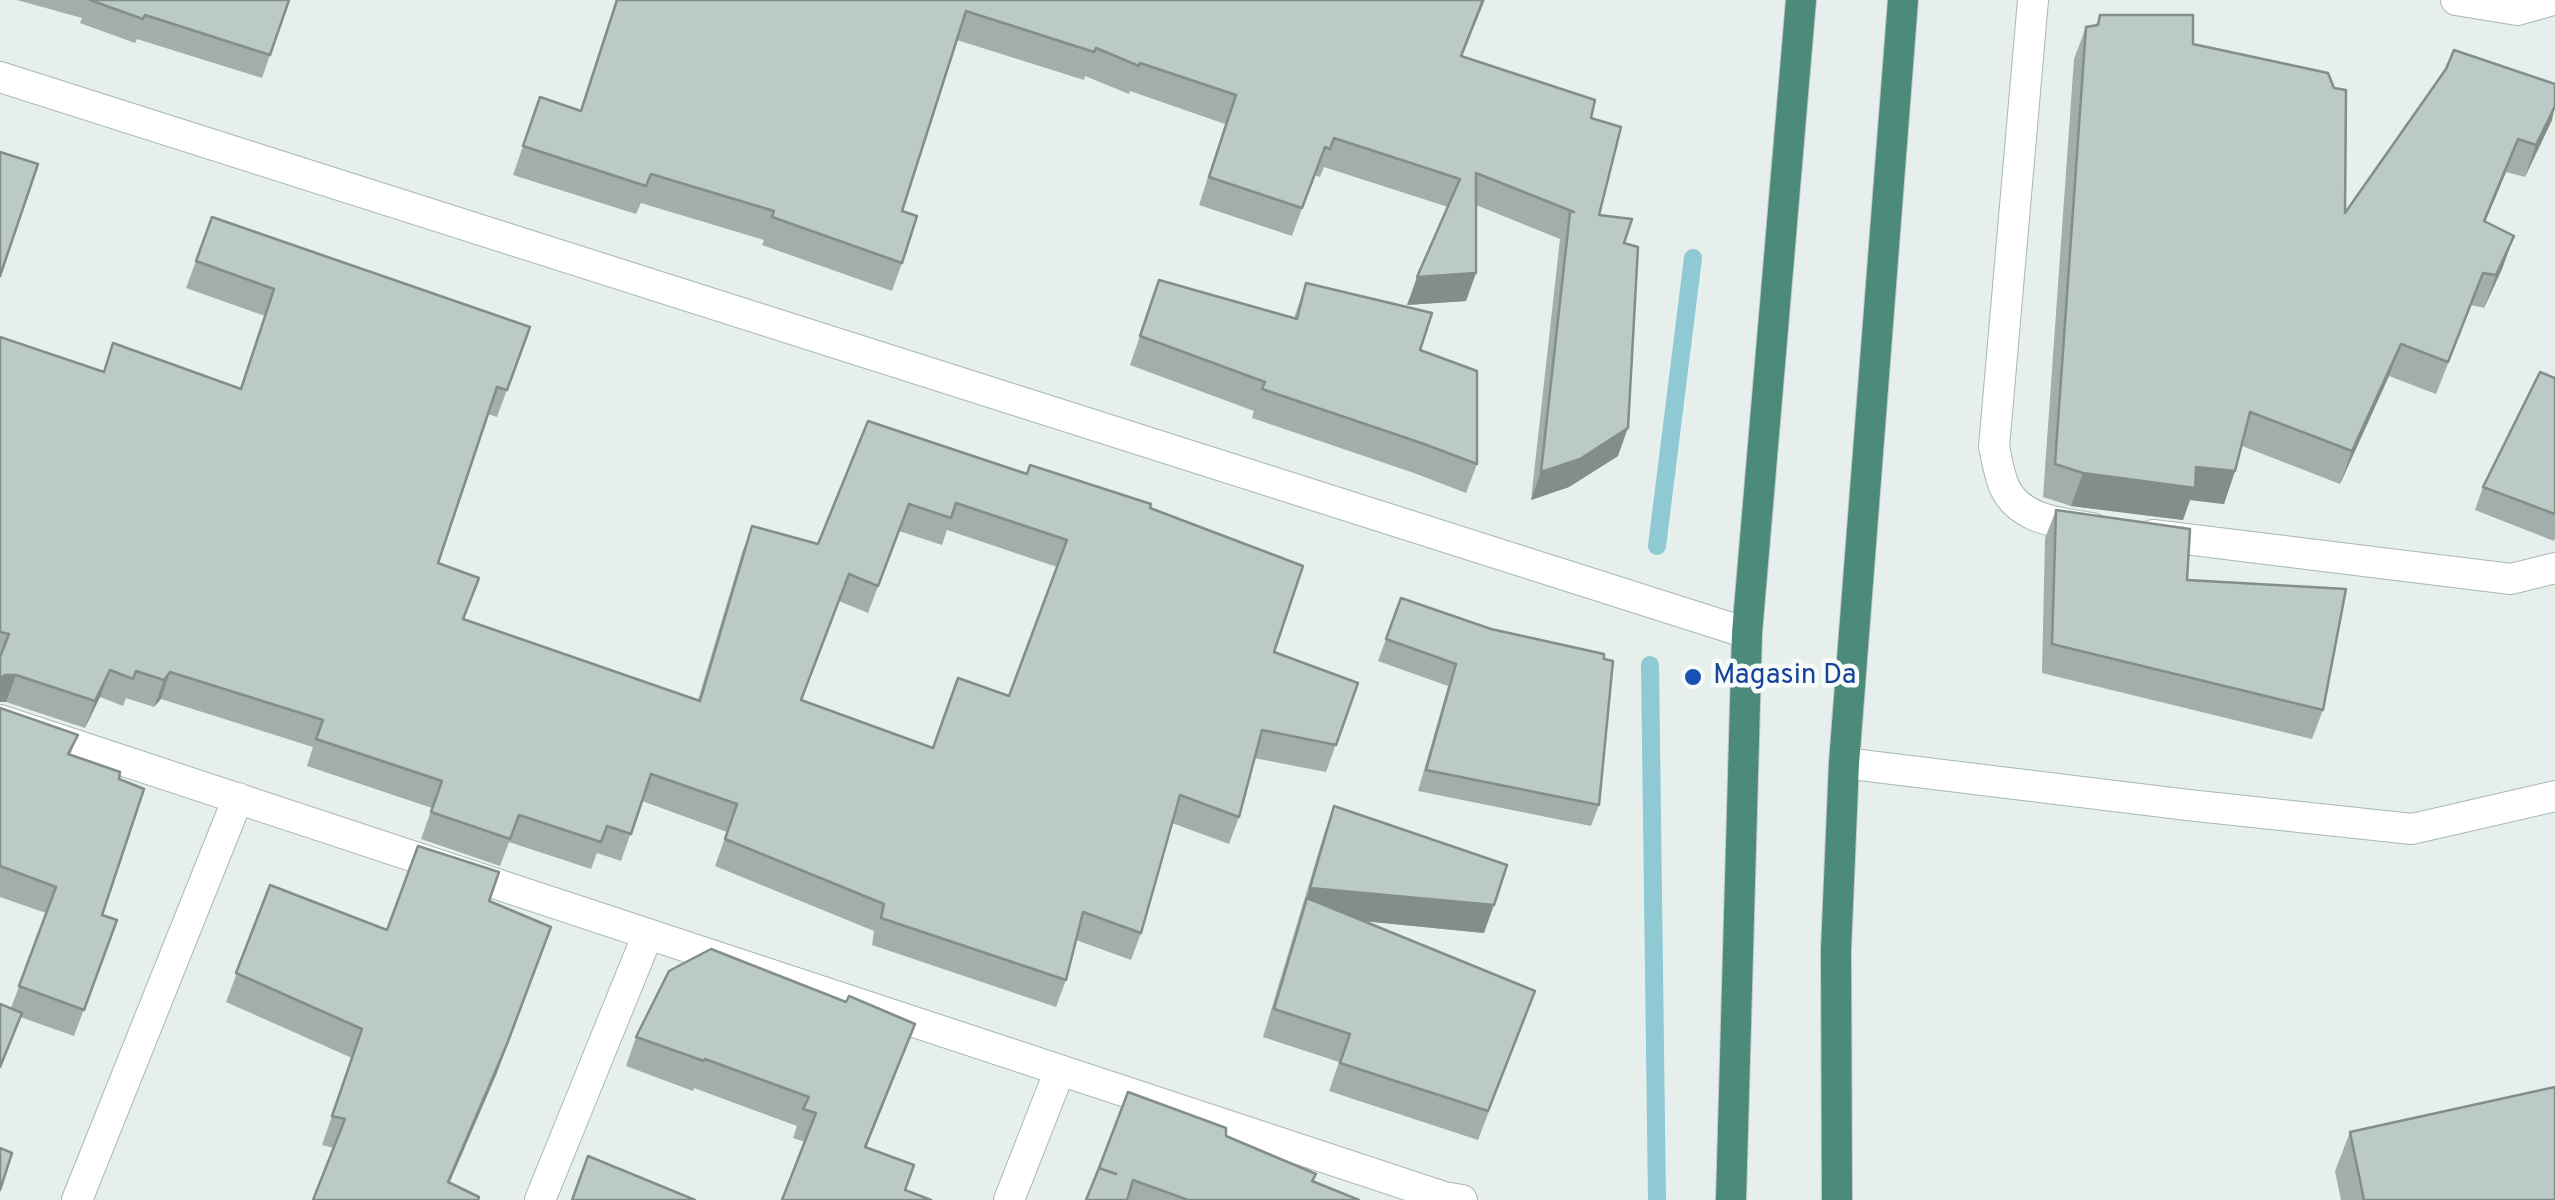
<!DOCTYPE html>
<html>
<head>
<meta charset="utf-8">
<style>
	body { margin:0 }
	canvas { display:block; background:#e6efeb }
</style>
</head>
<body>
<canvas width="2555" height="1200"></canvas>
<script>
const c = document.querySelector('canvas').getContext('2d');
c.lineJoin = 'round';
function stroke(path, color, width, dash) {
  c.strokeStyle = color;
  c.lineWidth = width;
  c.lineCap = dash ? 'butt' : 'round';
  c.setLineDash(dash || []);
  c.stroke(path);
}
function paint(path, color) {
  c.fillStyle = color;
  c.fill(path, 'evenodd');
}
function drawText(font, color, halo, rows, align = 'center') {
  c.font = font + ' Overpass,sans-serif';
  c.lineWidth = 9;
  c.setLineDash([]);
  c.textBaseline = 'middle';
  c.strokeStyle = halo;
  c.fillStyle = color;
  for (const [text, x, y, turn = 0] of rows) {
    c.save();
    c.translate(x, y);
    c.rotate((+turn || 0) * Math.PI / 180);
    c.textAlign = isNaN(turn) ? turn : align;
    if (halo) c.strokeText(text, 0, 0);
    c.fillText(text, 0, 0);
    c.restore();
  }
}
stroke(new Path2D(`
	M 1657,546 L 1693,258
	M 1650,665 L 1657,1200`), '#8ec9d4', 18);
const service = new Path2D(`
	M 2033,0 L 1994,447 C 1997,460 1999,474 2004,486 C 2019,520 2059,523 2092,528
	M 2153,535 L 2511,579 L 2555,568
	M 1844,763 L 2188,805 L 2412,829 L 2555,796`);
const minor = new Path2D(`
	M 2456,0 L 2517,10 L 2553,0
	M 0,720 L 1444,1197 L 1462,1200
	M 77,1200 L 238,798
	M 540,1200 L 648,934
	M 1009,1200 L 1060,1070`);
const tertiary = new Path2D(`
	M 0,77 L 1747,633`);
const trunk = new Path2D(`
	M 1731,1200 L 1747,633 L 1801,0
	M 1837,1200 L 1836,950 L 1844,763 L 1903,0`);
stroke(service, '#a8b8b2', 32);
stroke(minor, '#a8b8b2', 32);
stroke(tertiary, '#a8b8b2', 32);
stroke(trunk, '#c2cac8', 32);
stroke(service, '#fff', 30);
stroke(minor, '#fff', 30);
stroke(tertiary, '#fff', 30);
stroke(trunk, '#4c8a7c', 30);
paint(new Path2D(`
	M 17,0 L 289,0 L 262,78 L 137,39 L 135,43 L 80,23 L 82,18 Z
	M 616,0 L 1485,0 L 1462,56 L 1591,118 L 1599,215 L 1624,243 L 1618,456 L 1569,487 L 1531,500 L 1560,239 L 1476,205 L 1476,273 L 1466,301 L 1407,305 L 1448,207 L 1324,167 L 1320,177 L 1314,175 L 1292,236 L 1199,205 L 1225,124 L 1130,91 L 1129,94 L 1085,76 L 1084,80 L 957,40 L 902,211 L 902,263 L 892,291 L 762,245 L 764,240 L 641,203 L 636,214 L 513,175 L 540,97 L 580,111 Z
	M 2100,15 L 2193,44 L 2345,213 L 2552,120 L 2525,177 L 2506,172 L 2485,222 L 2514,236 L 2502,269 L 2484,308 L 2471,305 L 2436,394 L 2389,376 L 2340,484 L 2242,446 L 2235,471 L 2224,504 L 2190,500 L 2183,520 L 2071,506 L 2043,497 L 2074,59 L 2086,27 L 2096,25 Z
	M 212,217 L 530,327 L 497,417 L 488,414 L 438,563 L 464,619 L 698,700 L 742,553 L 752,526 L 818,544 L 868,421 L 1026,474 L 1150,508 L 1274,652 L 1358,683 L 1326,772 L 1254,758 L 1239,817 L 1229,844 L 1172,823 L 1141,933 L 1131,960 L 1076,940 L 1066,980 L 1056,1007 L 872,945 L 874,931 L 715,866 L 727,832 L 642,801 L 621,861 L 597,853 L 591,869 L 509,842 L 500,866 L 421,839 L 432,808 L 307,766 L 313,747 L 161,699 L 154,707 L 126,698 L 123,706 L 100,697 L 85,728 L 6,702 L 0,702 L 0,337 L 103,372 L 113,343 L 240,389 L 265,316 L 186,288 ZM 947,530 L 1057,567 L 1009,696 L 933,748 L 801,700 L 839,601 L 868,613 L 899,531 L 942,545 Z
	M 1159,280 L 1294,318 L 1306,283 L 1420,350 L 1477,464 L 1466,493 L 1414,473 L 1252,418 L 1254,411 L 1130,365 Z
	M 2555,378 L 2555,538 L 2554,541 L 2475,510 L 2483,487 Z
	M 2056,510 L 2323,710 L 2312,739 L 2042,673 L 2045,538 Z
	M 1401,598 L 1599,805 L 1591,826 L 1418,791 L 1448,686 L 1378,661 Z
	M 0,708 L 78,735 L 70,755 L 102,915 L 117,920 L 74,1036 L 20,1017 L 11,1008 L 46,913 L 0,897 Z
	M 1334,806 L 1484,933 L 1363,921 L 1535,991 L 1478,1140 L 1329,1091 L 1339,1062 L 1263,1037 L 1324,834 Z
	M 270,885 L 387,930 L 489,901 L 497,1073 L 334,1148 L 322,1145 L 352,1058 L 226,1002 Z
	M 636,1037 L 904,1053 L 782,1200 L 805,1142 L 793,1138 L 797,1126 L 694,1088 L 693,1091 L 626,1066 Z
	M 2350,1132 L 2555,1200 L 2341,1200 L 2335,1171 Z
	M 1226,1136 L 1316,1174 L 1314,1182 L 1359,1200 L 1086,1200 Z`), '#a1aea9');
paint(new Path2D(`
	M 2555,106 L 2552,120 L 2525,177 L 2536,145 Z
	M 2518,139 L 2506,172 L 2472,253 L 2484,221 Z
	M 2514,236 L 2502,269 L 2484,308 L 2496,275 Z
	M 1476,273 L 1466,301 L 1407,305 L 1417,277 Z
	M 2401,344 L 2389,376 L 2340,484 L 2352,451 Z
	M 1628,428 L 1618,456 L 1569,487 L 1531,500 L 1541,472 Z
	M 2196,467 L 2235,471 L 2224,504 L 2190,500 L 2183,520 L 2071,506 L 2083,473 Z
	M 110,670 L 100,697 L 85,728 L 95,701 Z
	M 170,672 L 161,699 L 154,707 L 164,680 Z
	M 5,675 L 16,675 L 6,702 L 0,702 L 0,678 Z
	M 1310,888 L 1494,905 L 1484,933 L 1302,915 L 1307,898 L 1300,915 Z
	M 551,927 L 497,1073 L 442,1200 L 448,1182 Z
	M 915,1024 L 904,1053 L 855,1176 L 865,1147 Z`), '#838d89');
const building = new Path2D(`
	M 90,0 L 289,0 L 270,55 L 145,15 L 143,19 Z
	M 617,0 L 1483,0 L 1461,56 L 1595,100 L 1591,118 L 1621,127 L 1599,215 L 1632,219 L 1624,243 L 1638,247 L 1628,428 L 1580,459 L 1541,472 L 1570,212 L 1574,212 L 1476,173 L 1476,273 L 1417,277 L 1460,179 L 1334,138 L 1330,149 L 1325,147 L 1302,208 L 1209,177 L 1236,95 L 1140,63 L 1139,66 L 1096,48 L 1094,52 L 966,11 L 902,211 L 917,216 L 902,263 L 772,217 L 774,211 L 651,174 L 646,186 L 523,146 L 540,97 L 581,111 Z
	M 2100,15 L 2193,15 L 2193,44 L 2328,73 L 2334,88 L 2346,90 L 2345,213 L 2446,69 L 2454,50 L 2555,84 L 2555,106 L 2536,145 L 2518,139 L 2484,221 L 2514,236 L 2496,275 L 2483,273 L 2448,362 L 2401,344 L 2352,451 L 2250,412 L 2235,471 L 2196,467 L 2195,488 L 2083,473 L 2055,464 L 2086,27 L 2098,25 Z
	M 0,152 L 38,164 L 0,276 Z
	M 212,217 L 530,327 L 507,390 L 497,387 L 438,563 L 479,578 L 463,619 L 700,701 L 752,526 L 818,544 L 868,421 L 1027,474 L 1030,465 L 1151,504 L 1150,508 L 1303,566 L 1274,652 L 1358,683 L 1336,745 L 1262,730 L 1239,817 L 1180,795 L 1141,933 L 1083,912 L 1066,980 L 881,918 L 884,904 L 725,839 L 737,804 L 651,774 L 631,834 L 607,826 L 601,842 L 519,815 L 510,839 L 431,812 L 442,781 L 316,739 L 323,720 L 170,672 L 164,680 L 136,671 L 133,679 L 110,670 L 95,701 L 16,675 L 5,675 L 0,678 L 0,657 L 9,634 L 0,632 L 0,337 L 104,372 L 113,343 L 241,389 L 274,289 L 196,261 ZM 956,503 L 1067,540 L 1009,696 L 958,678 L 933,748 L 801,700 L 849,574 L 878,586 L 909,504 L 951,518 Z
	M 1159,280 L 1297,319 L 1306,283 L 1432,313 L 1420,350 L 1477,371 L 1477,464 L 1424,444 L 1262,389 L 1265,382 L 1140,336 Z
	M 2540,372 L 2555,378 L 2555,514 L 2483,487 Z
	M 2056,510 L 2190,529 L 2187,580 L 2346,589 L 2323,710 L 2052,644 Z
	M 1401,598 L 1491,629 L 1604,654 L 1604,659 L 1613,661 L 1599,805 L 1426,770 L 1456,664 L 1386,639 Z
	M 0,708 L 78,735 L 68,754 L 120,772 L 119,779 L 144,789 L 102,915 L 117,920 L 84,1010 L 19,986 L 56,887 L 0,866 Z
	M 1334,806 L 1507,865 L 1494,905 L 1310,888 Z
	M 418,846 L 499,872 L 489,901 L 551,927 L 507,1044 L 448,1182 L 479,1197 L 478,1200 L 313,1200 L 345,1119 L 332,1116 L 362,1029 L 236,973 L 270,885 L 387,930 Z
	M 1307,898 L 1535,991 L 1488,1111 L 1340,1063 L 1350,1034 L 1274,1009 Z
	M 711,949 L 846,1002 L 849,996 L 915,1024 L 865,1147 L 914,1165 L 905,1190 L 931,1200 L 782,1200 L 816,1113 L 803,1109 L 809,1097 L 705,1059 L 704,1061 L 636,1037 L 669,971 Z
	M 0,1004 L 22,1013 L 0,1067 Z
	M 2555,1087 L 2555,1200 L 2364,1200 L 2350,1132 Z
	M 1128,1092 L 1226,1128 L 1226,1136 L 1316,1174 L 1312,1181 L 1359,1200 L 1188,1200 L 1133,1180 L 1127,1200 L 1086,1200 L 1099,1168 L 1116,1174 L 1099,1168 Z
	M 0,1148 L 12,1153 L 0,1190 Z
	M 588,1156 L 695,1200 L 572,1200 Z`);
paint(building, '#bbcac4');
stroke(building, '#838d89', 2.5);
for (const [x, y, r, color] of [
	[1693,677,10,"#1a4fb4"]
]) {
  const dot = new Path2D();
  dot.arc(x, y, r, 0, 2 * Math.PI);
  c.fillStyle = color;
  c.fill(dot);
  stroke(dot, '#f7fbf9', 4);
}
drawText('28px', '#164399', '#f7fbf9', [
	["Magasin Da",1713,677]
], 'left');
</script>
</body>
</html>
